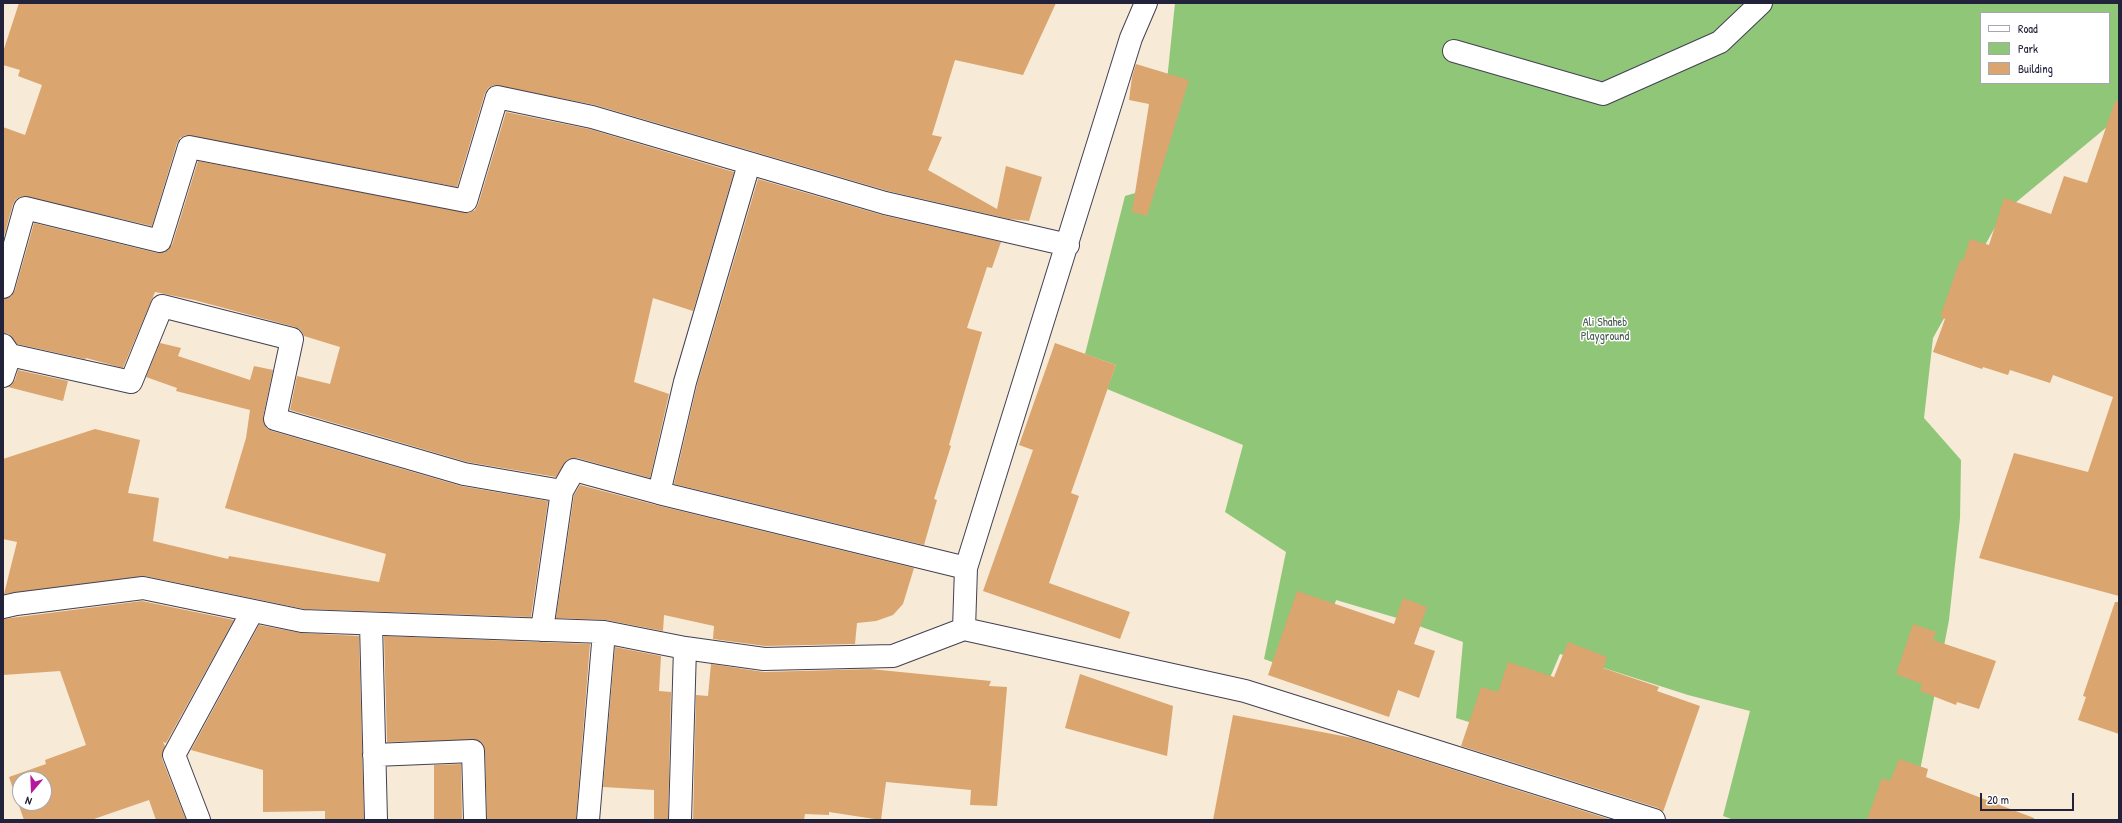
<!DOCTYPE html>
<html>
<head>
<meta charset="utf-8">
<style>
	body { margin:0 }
	#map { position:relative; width:2122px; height:823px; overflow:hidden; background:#f7ead7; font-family:"Patrick Hand",sans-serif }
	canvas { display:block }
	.frame { position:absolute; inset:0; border:4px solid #22223b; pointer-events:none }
	.legend { position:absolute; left:1980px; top:12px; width:130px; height:72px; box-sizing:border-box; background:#fff; border:1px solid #a7a7b1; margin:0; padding:5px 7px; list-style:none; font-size:12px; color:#22223b }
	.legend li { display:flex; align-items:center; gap:8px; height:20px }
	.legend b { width:20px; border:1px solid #a7a7b1 }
	.north { position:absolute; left:12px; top:771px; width:40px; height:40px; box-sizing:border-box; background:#fff; border:1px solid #a7a7b1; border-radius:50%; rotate:199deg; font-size:11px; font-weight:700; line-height:16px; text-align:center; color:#22223b }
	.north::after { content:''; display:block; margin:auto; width:14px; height:18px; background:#b5179e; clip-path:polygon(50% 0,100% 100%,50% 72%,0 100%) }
	.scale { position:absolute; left:1980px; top:793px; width:94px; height:18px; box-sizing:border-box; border:2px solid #22223b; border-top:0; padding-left:5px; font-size:12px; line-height:14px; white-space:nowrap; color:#22223b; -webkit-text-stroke:3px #fff; paint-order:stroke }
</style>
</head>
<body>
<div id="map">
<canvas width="2122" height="823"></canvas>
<div class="frame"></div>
<ul class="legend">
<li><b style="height:5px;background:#fff"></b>Road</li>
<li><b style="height:11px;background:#90c678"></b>Park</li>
<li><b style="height:11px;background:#daa56e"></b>Building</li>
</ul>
<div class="north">N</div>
<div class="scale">20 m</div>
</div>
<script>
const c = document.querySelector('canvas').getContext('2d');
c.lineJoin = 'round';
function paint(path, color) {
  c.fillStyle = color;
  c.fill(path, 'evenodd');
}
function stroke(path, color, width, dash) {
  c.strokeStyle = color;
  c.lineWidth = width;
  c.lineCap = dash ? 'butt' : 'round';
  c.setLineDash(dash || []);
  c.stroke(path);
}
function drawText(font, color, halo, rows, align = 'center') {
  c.font = font + ' "Patrick Hand",sans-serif';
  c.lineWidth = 3;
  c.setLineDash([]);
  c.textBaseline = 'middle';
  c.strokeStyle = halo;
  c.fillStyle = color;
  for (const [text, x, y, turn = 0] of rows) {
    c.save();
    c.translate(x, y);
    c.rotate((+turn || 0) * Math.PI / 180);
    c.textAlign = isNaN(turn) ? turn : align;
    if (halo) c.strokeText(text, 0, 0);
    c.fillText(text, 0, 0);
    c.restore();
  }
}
paint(new Path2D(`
	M 1175,3 L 2119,3 L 2119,117 L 2003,213 L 1933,338 L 1924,418 L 1961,460 L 1960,518 L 1949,620 L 1918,781 L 1888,820 L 1734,820 L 1723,816 L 1750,711 L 1688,695 L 1560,654 L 1524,739 L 1456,718 L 1463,642 L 1397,618 L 1336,600 L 1313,677 L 1264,659 L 1286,552 L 1225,512 L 1243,445 L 1107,389 L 1116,365 L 1085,354 L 1125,196 L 1156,187 ZM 1981,13 L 2109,13 L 2109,83 L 1981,83 Z`), '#90c678');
paint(new Path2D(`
	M 19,3 L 1056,3 L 1023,75 L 955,60 L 932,135 L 942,137 L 928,170 L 997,209 L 1006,166 L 1042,177 L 1029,221 L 1009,219 L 888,191 L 595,105 L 494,85 L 488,88 L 485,93 L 457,187 L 186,135 L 180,138 L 177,143 L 152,226 L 22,196 L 16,199 L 13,204 L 3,240 L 3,127 L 25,135 L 42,85 L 18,76 L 20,70 L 3,65 L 3,52 Z
	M 1136,64 L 1189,80 L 1147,216 L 1132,212 L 1149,104 L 1129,100 L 1132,77 Z
	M 2115,101 L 2119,102 L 2119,596 L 1979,558 L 2014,453 L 2088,472 L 2113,397 L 2053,375 L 2050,383 L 2010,370 L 2008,375 L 1983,367 L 1982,369 L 1933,352 L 1945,319 L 1940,317 L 1960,260 L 1963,261 L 1970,239 L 1989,245 L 2004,198 L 2051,214 L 2064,176 L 2087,183 Z
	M 506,112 L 589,129 L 734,172 L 693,311 L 653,298 L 634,382 L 669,394 L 650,478 L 577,458 L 567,460 L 556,477 L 467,462 L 290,410 L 297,376 L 330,384 L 340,347 L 304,336 L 301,330 L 295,327 L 194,300 L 155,292 L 123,368 L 86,358 L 85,359 L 17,344 L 9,334 L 3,333 L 3,299 L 11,296 L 15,290 L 34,223 L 157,253 L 164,253 L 172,245 L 198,161 L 469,213 L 475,210 L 478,205 Z
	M 758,179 L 882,215 L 1001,242 L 992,268 L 987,267 L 967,328 L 982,332 L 949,445 L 951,446 L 934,499 L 937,500 L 924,545 L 674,484 L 697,385 Z
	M 160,343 L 181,348 L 178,356 L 250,380 L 254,366 L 273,370 L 263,417 L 266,428 L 272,431 L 461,486 L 548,501 L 531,617 L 304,609 L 145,576 L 4,594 L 17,542 L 3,539 L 3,459 L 95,429 L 140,440 L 128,493 L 159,498 L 153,541 L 228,559 L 229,556 L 379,582 L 386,554 L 225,508 L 246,438 L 250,410 L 176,391 L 177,388 L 146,377 Z
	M 1055,343 L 1116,365 L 1071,493 L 1079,496 L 1049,583 L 1130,612 L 1120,639 L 983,591 L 1033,450 L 1019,445 Z
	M 18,370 L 68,381 L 63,401 L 8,387 L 15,380 Z
	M 580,485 L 656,505 L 914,568 L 903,604 L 893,615 L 876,621 L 857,623 L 855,644 L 765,646 L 713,639 L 714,626 L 664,615 L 663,631 L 606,620 L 556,618 L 574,495 Z
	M 1297,591 L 1394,624 L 1403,598 L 1427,607 L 1414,644 L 1435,651 L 1419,698 L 1398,690 L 1389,717 L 1268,675 Z
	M 142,601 L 234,620 L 166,743 L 163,742 L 165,746 L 162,754 L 162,759 L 186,820 L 156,820 L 149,800 L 91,820 L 24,820 L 9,777 L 46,764 L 45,760 L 86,745 L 60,671 L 3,675 L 3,619 ZM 20,779 L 44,779 L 44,803 L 20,803 Z
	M 2115,602 L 2119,602 L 2119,734 L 2078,720 L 2086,697 L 2083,696 Z
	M 1913,624 L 1936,632 L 1933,640 L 1996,661 L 1979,709 L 1957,702 L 1956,705 L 1920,691 L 1922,684 L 1896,674 Z
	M 259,625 L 301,633 L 359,636 L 364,820 L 325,820 L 325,811 L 263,812 L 263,770 L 191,750 Z
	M 384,636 L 590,644 L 576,820 L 487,820 L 485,751 L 483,744 L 478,740 L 387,742 Z
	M 1568,642 L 1607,657 L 1603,668 L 1659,687 L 1657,691 L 1700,706 L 1663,812 L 1658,808 L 1461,746 L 1481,687 L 1498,692 L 1508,662 L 1554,677 Z
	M 615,647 L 661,656 L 659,691 L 671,692 L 668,820 L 654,820 L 654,790 L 603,787 Z
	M 711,664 L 764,672 L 870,669 L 991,681 L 989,686 L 1007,687 L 997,806 L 970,805 L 971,790 L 886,782 L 881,820 L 829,812 L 829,815 L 805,814 L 804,820 L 693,820 L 696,695 L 708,696 Z
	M 1080,674 L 1173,706 L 1167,756 L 1065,728 Z
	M 1233,715 L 1353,738 L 1612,820 L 1213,820 Z
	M 1899,759 L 1928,769 L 1926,777 L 2034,818 L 2034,820 L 1867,820 L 1882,778 L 1890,781 Z
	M 461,764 L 462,820 L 434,820 L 434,765 Z`), '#daa56e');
const minor = new Path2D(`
	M 1454,51 L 1603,94 L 1720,42 L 1761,3
	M 749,164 L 685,382 L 659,493 L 966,568
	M 3,287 L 25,208 L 160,241 L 189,147 L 466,201 L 497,97 L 592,117 L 885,203 L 1068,245
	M 3,345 L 10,355 L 3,376
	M 10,355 L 131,382 L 162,306 L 292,339 L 275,419 L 464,474 L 562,491 L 574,470 L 659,493
	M 3,607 L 16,604 L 143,588 L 302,621 L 604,632 L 685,648 L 764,659 L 893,656 L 964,629 L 1245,691 L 1654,820
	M 371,624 L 376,820
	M 964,629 L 966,568 L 1131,38 L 1146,3
	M 542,630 L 562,491
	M 374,755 L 473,751 L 475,820
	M 199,820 L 174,755 L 252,612
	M 588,820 L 604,632
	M 680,820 L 685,648`);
stroke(minor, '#424052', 24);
stroke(minor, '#fff', 22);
drawText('12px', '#485b50', '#fff', [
	["Ali Shaheb",1605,323],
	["Playground",1605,337]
]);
</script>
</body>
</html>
